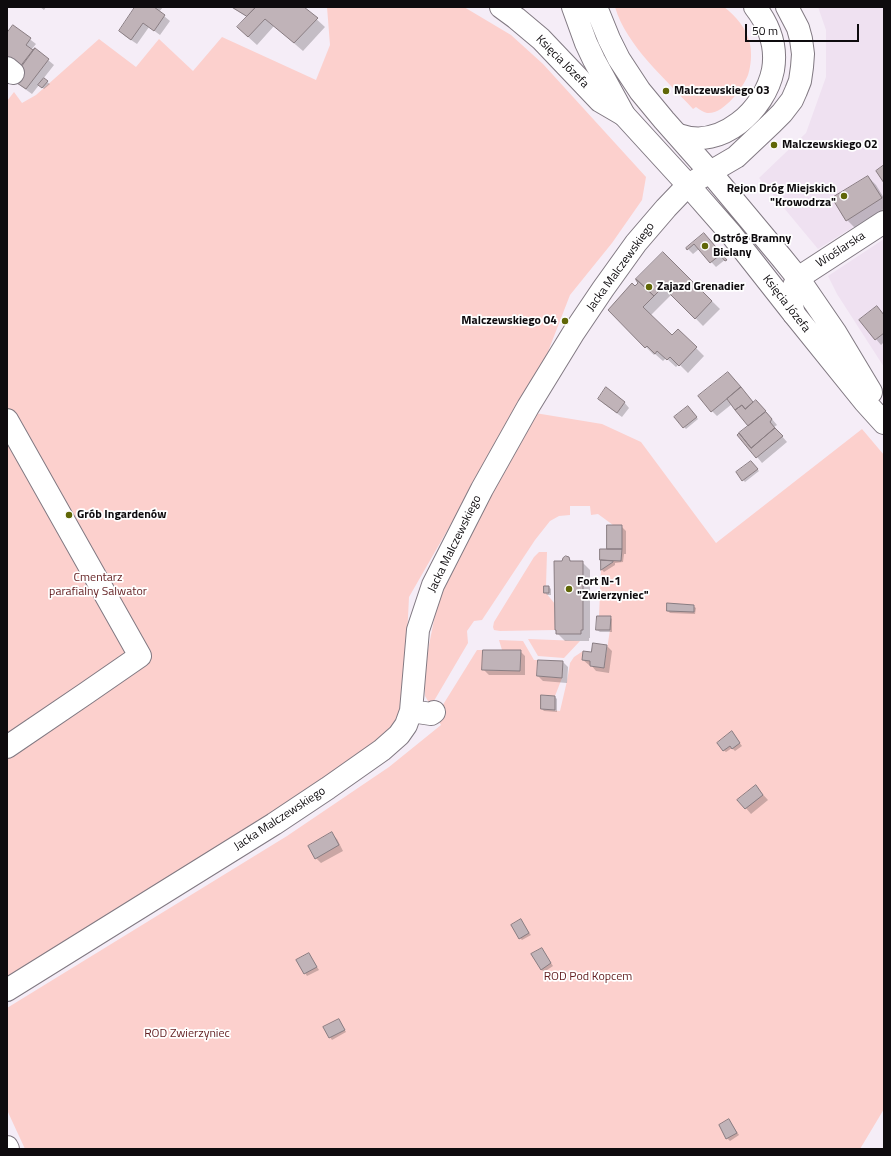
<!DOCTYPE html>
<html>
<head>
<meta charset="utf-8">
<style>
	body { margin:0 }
	#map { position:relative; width:891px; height:1156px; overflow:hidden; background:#f5edf7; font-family:"Titillium Web",sans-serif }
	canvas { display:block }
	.frame { position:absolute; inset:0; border:8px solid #0e0b0e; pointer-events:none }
	.scale { position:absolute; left:745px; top:24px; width:114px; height:18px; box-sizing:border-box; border:2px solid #0e0b0e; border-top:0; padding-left:5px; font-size:12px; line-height:14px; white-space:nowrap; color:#0e0b0e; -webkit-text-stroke:3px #fff; paint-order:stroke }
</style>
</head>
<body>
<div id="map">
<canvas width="891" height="1156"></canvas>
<div class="frame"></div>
<div class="scale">50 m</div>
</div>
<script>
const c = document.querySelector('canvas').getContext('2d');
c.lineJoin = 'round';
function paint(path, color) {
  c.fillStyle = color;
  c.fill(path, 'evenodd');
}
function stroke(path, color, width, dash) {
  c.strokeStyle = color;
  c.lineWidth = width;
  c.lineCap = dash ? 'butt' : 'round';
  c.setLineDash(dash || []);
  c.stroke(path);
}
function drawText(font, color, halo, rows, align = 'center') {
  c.font = font + ' "Titillium Web",sans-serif';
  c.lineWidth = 3.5;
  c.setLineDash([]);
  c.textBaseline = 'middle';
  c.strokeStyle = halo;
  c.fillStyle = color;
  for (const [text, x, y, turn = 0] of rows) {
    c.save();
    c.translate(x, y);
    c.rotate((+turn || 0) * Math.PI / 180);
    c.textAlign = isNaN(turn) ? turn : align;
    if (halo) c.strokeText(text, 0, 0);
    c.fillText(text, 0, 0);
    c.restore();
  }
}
paint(new Path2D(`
	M 818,7 L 884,7 L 884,208 L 818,249 L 759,178 L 806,133 L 826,77 L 826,30 Z
	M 884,239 L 884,367 L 837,294 L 828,276 Z`), '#efe1f1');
paint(new Path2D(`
	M 327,7 L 464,7 L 511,35 L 543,64 L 646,177 L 642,200 L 612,243 L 570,295 L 544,362 L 409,597 L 403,718 L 334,776 L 7,979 L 7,101 L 14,92 L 22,103 L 36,95 L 99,39 L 136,67 L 159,39 L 193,71 L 222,37 L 316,80 L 330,45 Z
	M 615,7 L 724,7 C 736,16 747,29 750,44 C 752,54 751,66 748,75 C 743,88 723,115 707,113 C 703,112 699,109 696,107 L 693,109 C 666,79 627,47 615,7 Z
	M 535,413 L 602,424 L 641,442 L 716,543 L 862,429 L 884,455 L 884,1109 L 860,1149 L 25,1149 L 7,1110 L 7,1008 L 287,836 L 389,767 L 441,725 L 436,716 L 477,650 L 483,650 L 483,670 L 520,671 L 521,650 L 502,650 L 499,640 L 523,641 L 534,660 L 538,660 L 537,676 L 562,678 L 555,696 L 541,695 L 541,709 L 560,711 L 567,681 L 570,663 L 574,657 L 583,651 L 582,660 L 590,661 L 590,666 L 604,668 L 610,630 L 611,616 L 599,616 L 601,570 L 613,562 L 613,561 L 621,560 L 622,525 L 613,525 L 598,514 L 591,515 L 590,506 L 570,506 L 570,515 L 559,516 L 550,521 L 535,540 L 482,620 L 474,621 L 467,631 L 468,643 L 431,706 L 425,696 L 425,665 L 438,600 L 493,492 Z
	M 539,552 L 547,552 L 546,586 L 544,586 L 544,593 L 546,593 L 555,604 L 555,630 L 500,631 L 494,630 L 493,627 L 494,622 L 534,557 Z
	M 528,639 L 580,641 L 564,658 L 538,656 Z`), '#fcd0cd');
paint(new Path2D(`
	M 40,7 L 46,7 L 44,10 Z
	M 136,7 L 163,7 L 159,12 L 170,21 L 160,35 L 149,27 L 137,44 L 125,36 L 120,31 Z
	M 231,7 L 253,7 L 256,9 L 257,7 L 303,7 L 325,27 L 303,51 L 274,26 L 257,45 L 246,35 L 247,17 Z
	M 13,26 L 36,44 L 31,50 L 33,52 L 35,49 L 54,65 L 43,79 L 50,84 L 44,89 L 39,85 L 32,94 L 18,84 L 21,68 L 7,57 L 7,34 Z
	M 868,177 L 876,185 L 884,198 L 884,210 L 855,228 L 847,220 L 834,199 Z
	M 704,234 L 726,259 L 716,267 L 699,249 L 693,254 L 687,248 Z
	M 663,253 L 720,309 L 703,326 L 672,294 L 650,316 L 672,337 L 678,330 L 704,356 L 688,373 L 679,364 L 676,367 L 666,358 L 663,361 L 655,354 L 654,355 L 609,310 L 635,287 Z
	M 877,308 L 884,315 L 884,342 L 881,345 L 861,321 Z
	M 728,373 L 754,403 L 761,406 L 777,425 L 774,427 L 787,442 L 762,463 L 739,435 L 750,426 L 732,404 L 717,416 L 712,411 Z
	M 599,398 L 624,402 L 629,408 L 622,417 L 604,404 Z
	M 690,409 L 698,419 L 686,429 L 684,427 Z
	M 751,462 L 759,471 L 745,482 L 743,480 Z
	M 621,526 L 626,531 L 626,554 L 624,554 L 623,562 L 615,563 L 615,565 L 604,572 L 602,570 L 601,550 L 609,550 Z
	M 568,558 L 572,562 L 582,562 L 590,570 L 590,638 L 589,638 L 589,641 L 565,641 L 557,633 L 563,562 Z
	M 549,587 L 551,589 L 551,595 L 547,595 L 545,592 Z
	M 693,606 L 696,608 L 695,614 L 670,613 L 668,611 Z
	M 610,617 L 612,619 L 612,632 L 600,632 L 597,630 Z
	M 607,646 L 612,651 L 609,673 L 596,671 L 591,665 L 589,665 L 583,660 L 592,653 Z
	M 520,651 L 525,656 L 525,675 L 489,675 L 484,670 Z
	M 539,661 L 563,662 L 568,667 L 567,683 L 543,681 L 538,676 Z
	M 555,697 L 557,699 L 557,712 L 544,711 L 542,709 Z
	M 734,735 L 742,746 L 735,751 L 732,748 L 726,752 L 723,750 Z
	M 756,787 L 768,800 L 751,814 L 739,800 Z
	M 332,834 L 337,839 L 343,851 L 321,863 L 316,858 Z
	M 521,921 L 531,935 L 522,940 L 520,938 Z
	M 542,949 L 553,966 L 544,972 L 541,969 Z
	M 309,954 L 319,970 L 307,976 L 297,960 Z
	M 339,1020 L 346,1032 L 332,1040 L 330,1037 Z
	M 729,1120 L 739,1135 L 730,1141 L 727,1138 Z`), '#0003');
const building = new Path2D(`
	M 135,7 L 154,7 L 165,15 L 154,31 L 143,23 L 131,40 L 119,31 Z
	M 232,7 L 256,7 L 247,16 Z
	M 256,7 L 304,7 L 318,18 L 294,43 L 265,19 L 248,37 L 237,27 Z
	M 13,25 L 31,38 L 26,45 L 33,50 L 35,48 L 21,67 L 7,57 L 7,33 Z
	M 35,48 L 49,59 L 26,89 L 11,79 Z
	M 44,78 L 48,81 L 42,88 L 38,85 Z
	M 884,165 L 884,183 L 876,171 Z
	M 868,176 L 882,198 L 846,221 L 832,198 Z
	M 704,233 L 727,260 L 725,261 L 720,255 L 710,263 L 694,244 L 687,250 L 686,248 Z
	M 663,252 L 712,301 L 695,319 L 663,287 L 654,296 L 636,279 Z
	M 636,279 L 654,296 L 643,307 L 672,335 L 678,329 L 697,347 L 679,366 L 670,357 L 667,360 L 657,351 L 655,354 L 647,346 L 645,348 L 608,310 L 632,283 L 635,286 L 638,283 L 636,280 Z
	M 877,306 L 884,315 L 884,333 L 875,340 L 859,320 Z
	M 728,372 L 741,387 L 711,412 L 698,396 Z
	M 606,387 L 625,402 L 617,413 L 598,399 Z
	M 741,387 L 753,402 L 745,409 L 742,405 L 735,410 L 727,399 Z
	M 756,400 L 766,411 L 748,426 L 735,410 L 742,405 L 745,409 Z
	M 688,406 L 697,417 L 683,428 L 674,417 Z
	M 766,412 L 772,419 L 770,422 L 775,428 L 751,448 L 739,433 Z
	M 775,428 L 783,436 L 756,458 L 737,435 L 739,433 L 751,448 Z
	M 751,461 L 758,469 L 742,481 L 736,472 Z
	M 607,525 L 622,525 L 622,549 L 607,549 Z
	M 600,549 L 622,549 L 621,561 L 600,560 Z
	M 566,556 L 569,557 L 570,561 L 583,561 L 583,630 L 581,630 L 581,634 L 556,634 L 556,630 L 555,630 L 554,561 L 562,561 L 563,558 Z
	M 601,560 L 613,561 L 613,562 L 601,570 Z
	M 544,586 L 549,586 L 549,593 L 544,593 Z
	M 667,603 L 694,605 L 694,612 L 667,611 Z
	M 597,616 L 611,616 L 610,630 L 596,630 Z
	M 593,643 L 607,645 L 604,668 L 590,666 L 590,661 L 582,660 L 583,651 L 591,652 Z
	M 483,650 L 521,650 L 520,671 L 482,670 Z
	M 538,660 L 563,661 L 562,678 L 537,676 Z
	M 541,695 L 555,696 L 555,710 L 541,709 Z
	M 732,731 L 740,743 L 732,749 L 730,746 L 723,751 L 717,743 Z
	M 756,785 L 763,795 L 745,809 L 737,800 Z
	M 332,832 L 339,845 L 315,859 L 308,846 Z
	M 521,919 L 529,933 L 519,939 L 511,925 Z
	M 542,948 L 551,963 L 541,970 L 531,954 Z
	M 309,953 L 317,967 L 304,974 L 296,960 Z
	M 339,1019 L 345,1030 L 329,1038 L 323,1027 Z
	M 729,1119 L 737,1133 L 726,1139 L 719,1125 Z`);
paint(building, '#c0b3b8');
stroke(building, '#897d82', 1);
const minor = new Path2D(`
	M 501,7 L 516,18 L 541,39 L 600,101 L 624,115
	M 7,68 L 13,73
	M 679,135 C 721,150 765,110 773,70 C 777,47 769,25 755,7
	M 794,314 C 790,300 790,291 798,278 L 884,222
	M 7,420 L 140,656 L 85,694 L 7,747
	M 411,711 L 431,714 L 434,712
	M 7,990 L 274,824 L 328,788 L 382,750 L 399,735 L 406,725 L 411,711 L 418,630 L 433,585 L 482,489 L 528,407 L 574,332 L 603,289 L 636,243 L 666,208 L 688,185 L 736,157 L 772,123 L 782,113 L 792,100 L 796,91 L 800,81 L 802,67 L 803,54 L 801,39 L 798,28 L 787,7
	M 7,1147 L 8,1149`);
const major = new Path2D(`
	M 573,7 L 586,43 L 594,60 L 624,115 L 688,185 L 731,234 L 794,314 L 865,402 L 884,423
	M 596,7 L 609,39 L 619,59 L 640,91 L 664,120 L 710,172 L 781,257 L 798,278 L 835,332 L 871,392`);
stroke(minor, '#817982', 24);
stroke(major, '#817982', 24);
stroke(minor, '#fff', 22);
stroke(major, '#fff', 22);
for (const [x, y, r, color] of [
	[666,91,4,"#606707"],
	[774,145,4,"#606707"],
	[844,196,4,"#606707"],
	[705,246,4,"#606707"],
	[649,287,4,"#606707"],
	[565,321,4,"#606707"],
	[69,515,4,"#606707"],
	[569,589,4,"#606707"]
]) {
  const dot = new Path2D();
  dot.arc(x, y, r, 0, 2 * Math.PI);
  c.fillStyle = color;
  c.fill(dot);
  stroke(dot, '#fff', 1.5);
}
drawText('12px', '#0e0b0e', '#fff', [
	["Księcia Józefa",562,62,45],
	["Wioślarska",841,250,-33],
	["Jacka Malczewskiego",621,267,-54],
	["Księcia Józefa",786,304,52],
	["Jacka Malczewskiego",455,544,-64],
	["Jacka Malczewskiego",280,819,-33]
]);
drawText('bold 12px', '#0e0b0e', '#fff', [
	["Malczewskiego 03",674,91],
	["Malczewskiego 02",782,145],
	["Rejon Dróg Miejskich",836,189,"right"],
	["\"Krowodrza\"",836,203,"right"],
	["Ostróg Bramny",713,239],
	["Bielany",713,253],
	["Zajazd Grenadier",657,287],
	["Malczewskiego 04",557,321,"right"],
	["Grób Ingardenów",77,515],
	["Fort N-1",577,582],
	["\"Zwierzyniec\"",577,596]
], 'left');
drawText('12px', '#611d1f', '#fff', [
	["Cmentarz",98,578],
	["parafialny Salwator",98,592],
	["ROD Pod Kopcem",588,977],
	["ROD Zwierzyniec",187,1034]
]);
</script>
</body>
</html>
